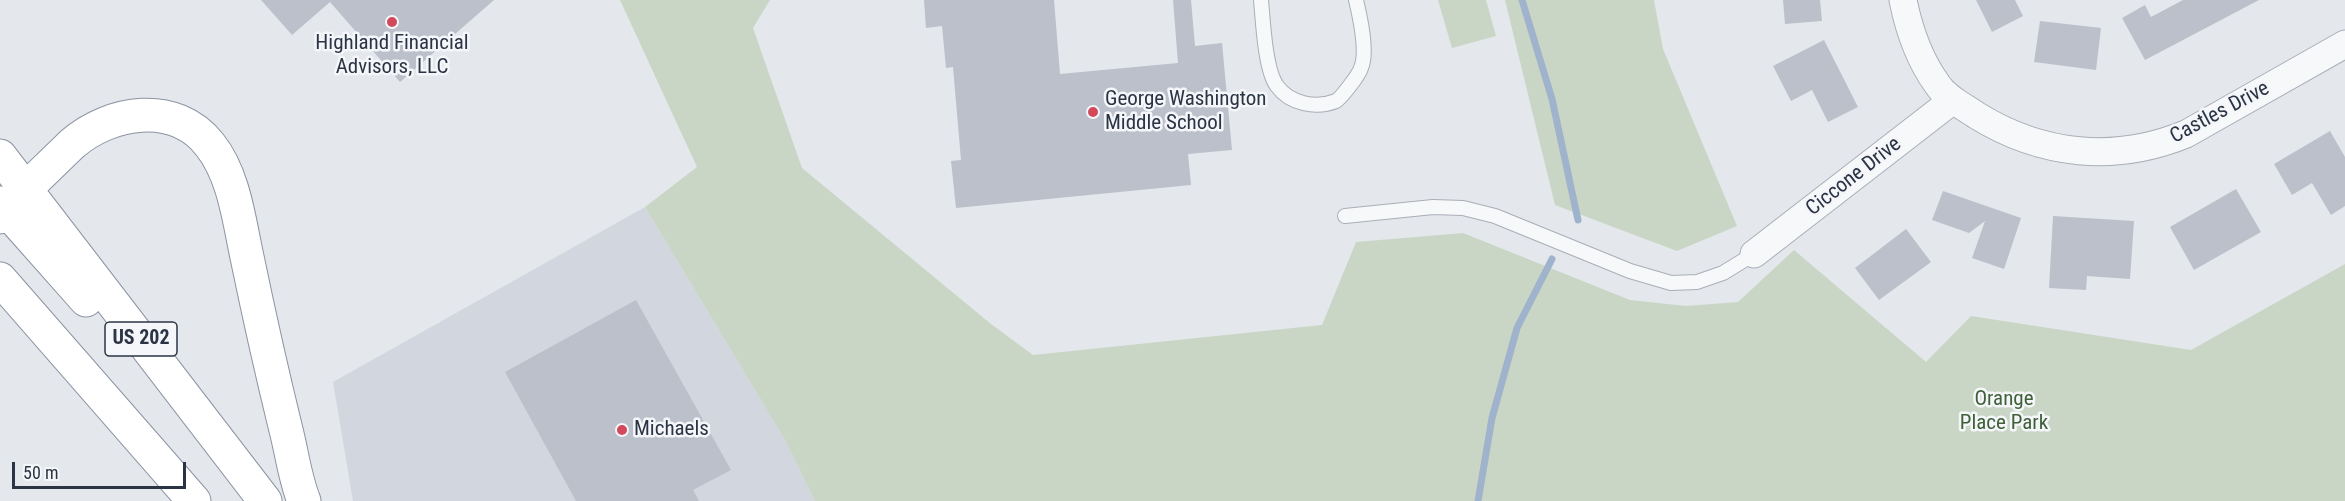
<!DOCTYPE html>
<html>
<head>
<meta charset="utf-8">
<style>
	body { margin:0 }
	#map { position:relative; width:2345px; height:501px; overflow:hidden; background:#e4e7ec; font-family:"Roboto Condensed",sans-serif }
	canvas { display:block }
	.scale { position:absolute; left:12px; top:462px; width:174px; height:27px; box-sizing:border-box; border:3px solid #2b3445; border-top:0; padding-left:8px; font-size:18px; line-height:21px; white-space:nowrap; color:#2b3445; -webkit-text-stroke:4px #f4f6f9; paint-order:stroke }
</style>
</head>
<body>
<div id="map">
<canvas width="2345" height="501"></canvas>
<div class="scale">50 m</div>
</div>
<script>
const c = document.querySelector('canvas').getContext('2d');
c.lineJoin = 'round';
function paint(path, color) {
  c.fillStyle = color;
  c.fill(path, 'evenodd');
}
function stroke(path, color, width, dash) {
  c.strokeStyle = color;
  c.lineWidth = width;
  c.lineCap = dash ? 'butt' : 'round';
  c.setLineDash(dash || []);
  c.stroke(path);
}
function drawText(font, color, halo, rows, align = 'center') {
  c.font = font + ' "Roboto Condensed",sans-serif';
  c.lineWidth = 5;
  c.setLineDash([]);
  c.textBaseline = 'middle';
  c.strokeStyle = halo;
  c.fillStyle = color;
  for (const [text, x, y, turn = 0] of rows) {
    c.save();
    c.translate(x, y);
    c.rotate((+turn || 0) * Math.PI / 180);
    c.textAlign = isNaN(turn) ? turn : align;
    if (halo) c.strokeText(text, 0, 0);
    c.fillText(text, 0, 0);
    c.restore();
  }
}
paint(new Path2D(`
	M 645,207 L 785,440 L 815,501 L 353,501 L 333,382 Z`), '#d2d6de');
paint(new Path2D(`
	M 620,0 L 770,0 L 753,28 L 802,168 L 991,324 L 1033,355 L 1322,325 L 1356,242 L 1463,233 L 1630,300 L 1686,306 L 1738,302 L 1794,250 L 1926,362 L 1971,316 L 2191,350 L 2345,264 L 2345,501 L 815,501 L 785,440 L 645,207 L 697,167 Z
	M 1438,0 L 1486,0 L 1496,36 L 1452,48 Z
	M 1505,0 L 1654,0 L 1663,49 L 1737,226 L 1677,251 L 1555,205 Z`), '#c9d6c5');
stroke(new Path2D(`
	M 1522,0 L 1552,99 L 1578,220
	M 1478,501 L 1492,418 L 1517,328 L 1552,259`), '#9fb4cc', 7);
paint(new Path2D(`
	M 261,0 L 494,0 L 400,82 L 330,2 L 292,35 Z
	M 924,0 L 1054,0 L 1060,74 L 1178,63 L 1173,0 L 1191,0 L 1195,46 L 1222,43 L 1232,150 L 1188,154 L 1191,185 L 956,208 L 951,161 L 961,160 L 953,67 L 946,68 L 942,26 L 926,28 Z
	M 1783,0 L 1820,0 L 1822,21 L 1785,24 Z
	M 1976,0 L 2015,0 L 2023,16 L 1992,32 Z
	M 2183,0 L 2259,0 L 2145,60 L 2122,18 L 2145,5 L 2151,17 Z
	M 2040,21 L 2101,28 L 2096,70 L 2034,62 Z
	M 1824,40 L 1858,107 L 1828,122 L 1812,90 L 1791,101 L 1773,66 Z
	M 2330,131 L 2345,157 L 2345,206 L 2331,215 L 2312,183 L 2292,195 L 2274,164 Z
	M 2236,189 L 2261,232 L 2194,270 L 2170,227 Z
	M 1943,191 L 2021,218 L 2004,269 L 1972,258 L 1985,221 L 1969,233 L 1932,220 Z
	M 2053,216 L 2134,221 L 2130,279 L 2087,276 L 2086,290 L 2049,288 Z
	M 1906,229 L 1931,262 L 1879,300 L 1855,268 Z
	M 636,300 L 731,470 L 693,490 L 699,501 L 576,501 L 505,372 Z`), '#bbc0ca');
const service = new Path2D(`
	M 1261,0 C 1263,21 1265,70 1277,86 C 1290,104 1316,109 1336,101 C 1341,98 1359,75 1361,68 C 1368,52 1360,17 1356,0
	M 1345,216 L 1433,207 L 1463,208 L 1495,216 L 1630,271 L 1671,283 L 1697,282 L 1723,273 L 1754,254`);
const minor = new Path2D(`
	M 1903,0 C 1909,30 1919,59 1937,84 C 1946,98 1963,106 1976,115 C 2042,156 2115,163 2186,134 L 2345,44
	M 1754,254 L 1953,100`);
const trunk = new Path2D(`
	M 0,156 L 265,501
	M 0,203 L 86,300
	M 0,217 L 5,209 L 72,144 C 110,111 175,100 210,145 C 234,175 239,220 247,257 C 259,315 272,373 286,430 C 292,453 295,479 304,501
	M 0,279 L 194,501`);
stroke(service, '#a9aeb7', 16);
stroke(minor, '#a9aeb7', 29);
stroke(trunk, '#8b94a3', 35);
stroke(service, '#f7f8fa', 14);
stroke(minor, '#f7f8fa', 27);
stroke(trunk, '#fff', 33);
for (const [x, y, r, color] of [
	[392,22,6,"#d1495b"],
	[1093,112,6,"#d1495b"],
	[622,430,6,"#d1495b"]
]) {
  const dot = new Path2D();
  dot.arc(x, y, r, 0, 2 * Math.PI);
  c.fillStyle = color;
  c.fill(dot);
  stroke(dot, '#f4f6f9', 2);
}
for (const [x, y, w] of [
	[141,339,72]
]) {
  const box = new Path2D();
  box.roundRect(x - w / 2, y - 17, w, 34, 4.5);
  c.fillStyle = '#f4f6f9';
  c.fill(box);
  stroke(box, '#2b3445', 1.5);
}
drawText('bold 20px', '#2b3445', null, [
	["US 202",141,339]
]);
drawText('21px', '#2b3445', '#f4f6f9', [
	["Highland Financial",392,44,"center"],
	["Advisors, LLC",392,68,"center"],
	["George Washington",1105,100],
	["Middle School",1105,124],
	["Michaels",634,430]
], 'left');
drawText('21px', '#2b3445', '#f4f6f9', [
	["Castles Drive",2220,113,-28],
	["Ciccone Drive",1854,177,-38]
]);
drawText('21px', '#3f6138', '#f4f6f9', [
	["Orange",2004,400],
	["Place Park",2004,424]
]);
</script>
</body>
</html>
